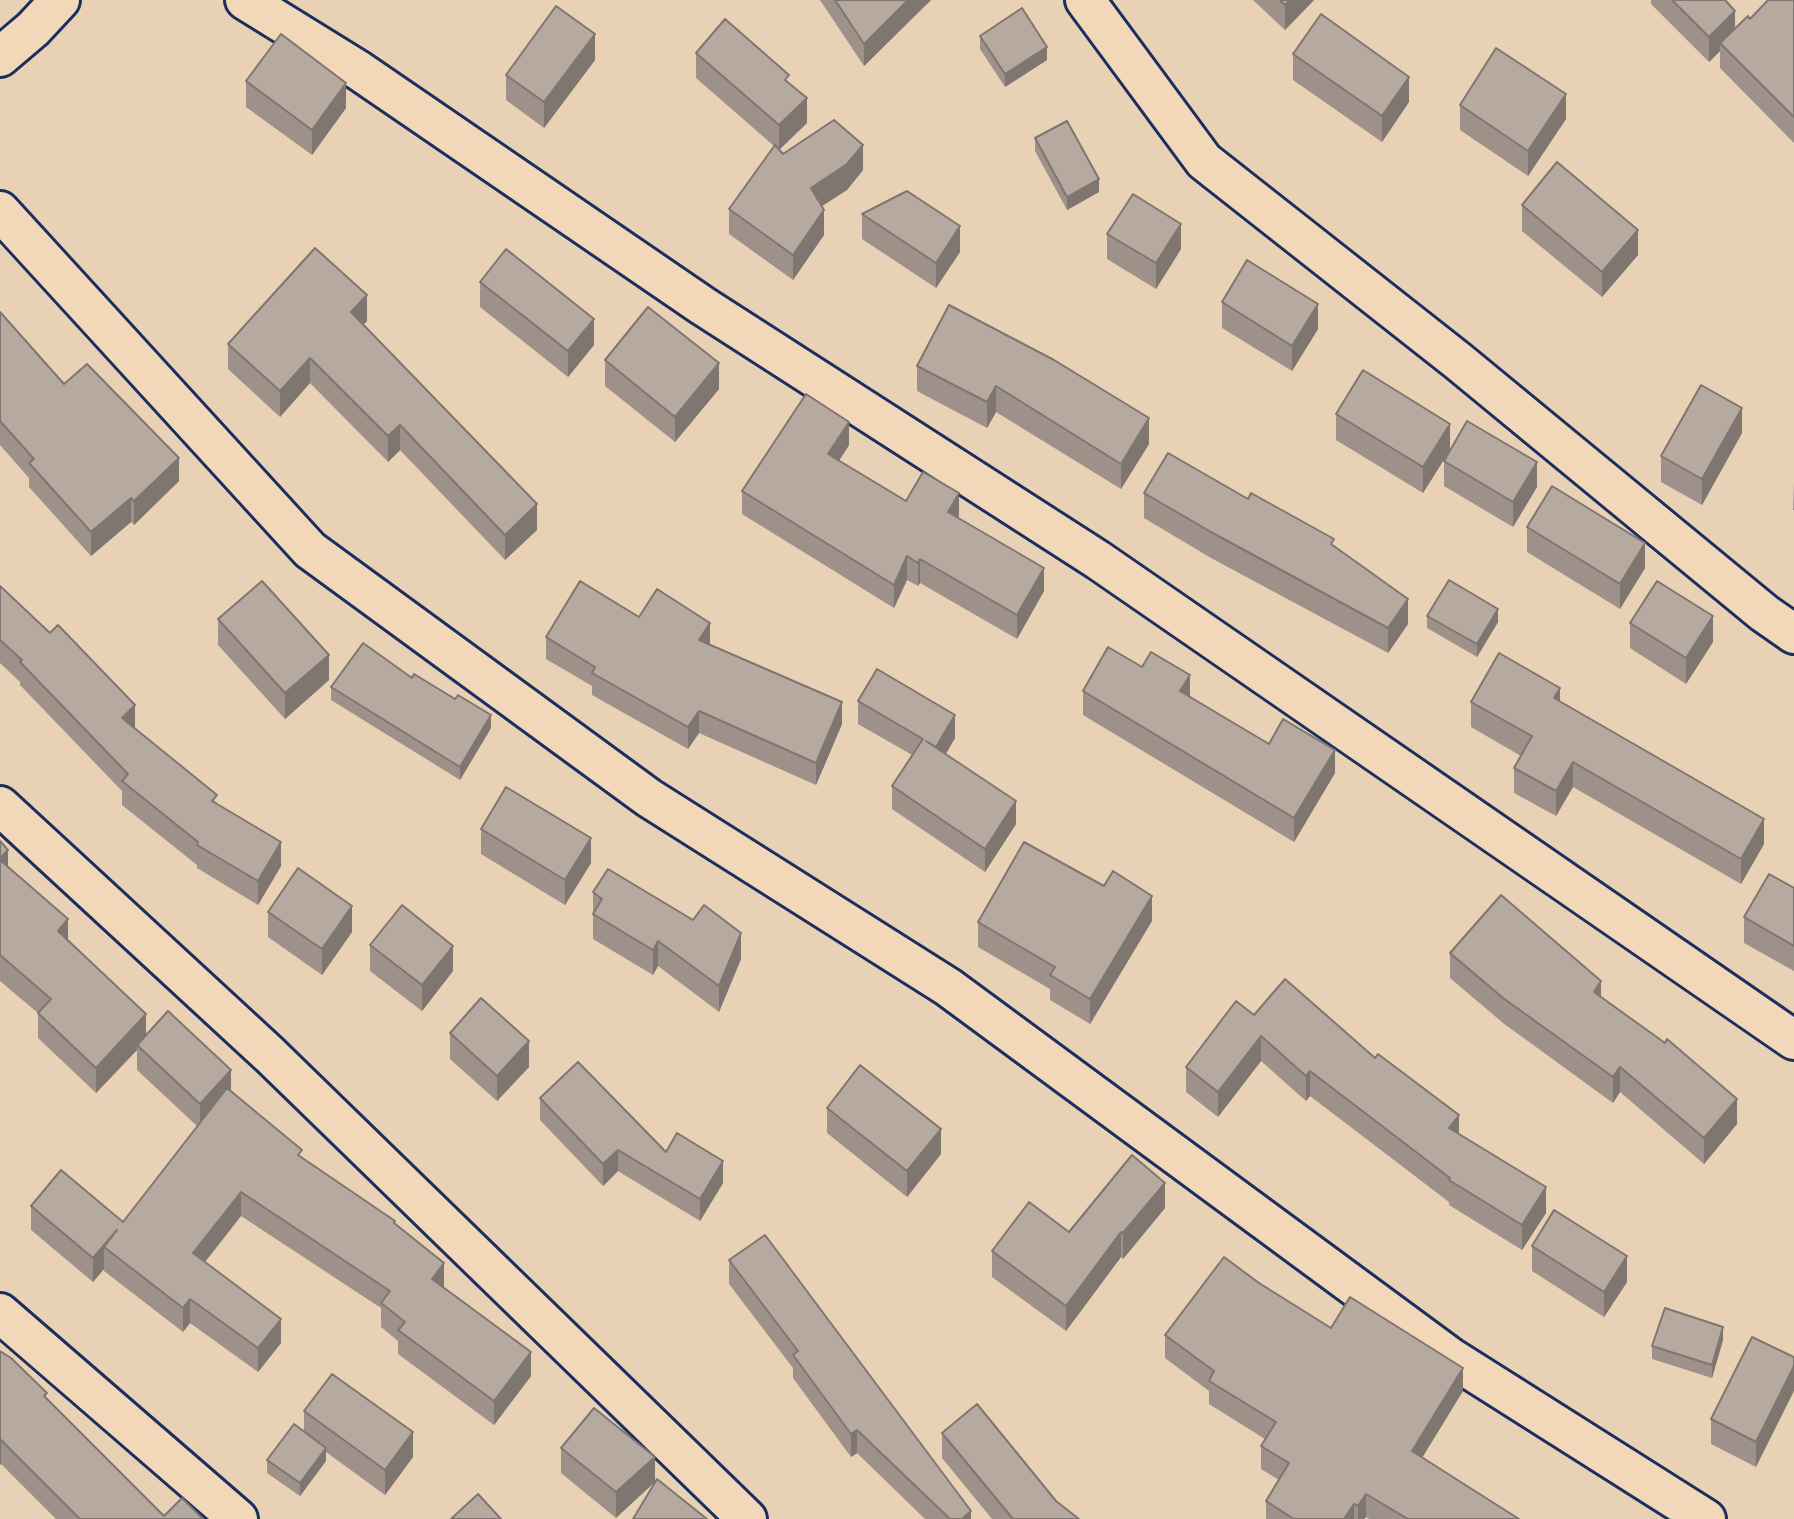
<!DOCTYPE html>
<html>
<head>
<meta charset="utf-8">
<style>
	body { margin:0 }
	canvas { display:block; background:#e9d1b5 }
</style>
</head>
<body>
<canvas width="1794" height="1519"></canvas>
<script>
const c = document.querySelector('canvas').getContext('2d');
c.lineJoin = 'round';
function stroke(path, color, width, dash) {
  c.strokeStyle = color;
  c.lineWidth = width;
  c.lineCap = dash ? 'butt' : 'round';
  c.setLineDash(dash || []);
  c.stroke(path);
}
function paint(path, color) {
  c.fillStyle = color;
  c.fill(path, 'evenodd');
}
const minor = new Path2D(`
	M 245,0 L 358,70 L 703,306 L 1098,560 L 1794,1040
	M 1085,0 L 1204,161 L 1458,361 L 1764,613 L 1794,634
	M 0,57 L 33,29 L 60,0
	M 0,211 L 310,550 L 649,798 L 948,987 L 1450,1357 L 1706,1519
	M 0,806 L 270,1055 L 747,1519
	M 0,1313 L 238,1519`);
stroke(minor, '#1b2f5e', 44);
stroke(minor, '#f2d8b9', 38);
paint(new Path2D(`
	M 820,0 L 931,0 L 864,66 Z
	M 1253,0 L 1314,0 L 1285,30 Z
	M 1651,0 L 1725,0 L 1735,29 L 1750,19 L 1794,0 L 1794,143 L 1720,68 L 1720,51 L 1709,62 L 1651,4 Z
	M 980,36 L 1047,60 L 1005,87 L 980,49 Z
	M 696,53 L 789,83 L 807,123 L 779,150 L 783,154 L 863,170 L 847,190 L 822,206 L 824,235 L 793,280 L 729,234 L 729,209 L 774,146 L 696,78 Z
	M 1293,54 L 1409,102 L 1382,142 L 1293,80 Z
	M 595,60 L 544,128 L 506,100 L 506,75 Z
	M 246,81 L 346,108 L 312,155 L 246,107 Z
	M 1460,105 L 1566,119 L 1528,176 L 1460,130 Z
	M 1035,138 L 1099,192 L 1067,210 L 1035,151 Z
	M 1522,205 L 1638,255 L 1602,297 L 1522,231 Z
	M 862,214 L 960,252 L 936,288 L 862,239 Z
	M 1107,234 L 1181,249 L 1156,289 L 1107,259 Z
	M 480,282 L 594,345 L 568,377 L 480,307 Z
	M 1222,302 L 1318,329 L 1292,371 L 1222,328 Z
	M 949,305 L 1149,444 L 1121,489 L 996,412 L 987,428 L 917,391 L 917,366 Z
	M 0,312 L 64,384 L 179,481 L 134,525 L 131,522 L 91,556 L 29,487 L 29,478 L 0,445 Z
	M 367,321 L 363,325 L 537,530 L 505,560 L 400,450 L 388,462 L 310,383 L 280,417 L 228,369 L 228,344 Z
	M 605,360 L 719,389 L 675,442 L 605,386 Z
	M 1336,414 L 1450,450 L 1423,493 L 1336,440 Z
	M 1742,433 L 1702,505 L 1661,482 L 1661,456 Z
	M 849,445 L 839,461 L 906,501 L 959,516 L 958,518 L 1044,591 L 1017,639 L 920,583 L 918,586 L 907,580 L 894,608 L 742,514 L 742,491 Z
	M 1444,461 L 1537,487 L 1513,527 L 1444,486 Z
	M 1794,483 L 1794,510 L 1793,510 Z
	M 1144,493 L 1248,499 L 1334,546 L 1408,624 L 1388,653 L 1211,558 L 1144,518 Z
	M 1527,527 L 1645,568 L 1620,609 L 1527,552 Z
	M 0,586 L 135,729 L 217,803 L 281,866 L 258,905 L 197,868 L 197,865 L 122,805 L 122,791 L 20,685 L 20,682 L 0,663 Z
	M 1427,616 L 1498,622 L 1477,657 L 1427,628 Z
	M 639,617 L 709,645 L 842,724 L 816,785 L 699,733 L 688,749 L 592,695 L 592,686 L 546,659 L 546,637 Z
	M 218,619 L 329,680 L 285,719 L 218,645 Z
	M 1630,623 L 1713,642 L 1686,684 L 1630,648 Z
	M 412,678 L 491,728 L 460,780 L 331,700 L 331,687 Z
	M 1083,691 L 1190,697 L 1269,744 L 1335,773 L 1294,842 L 1083,715 Z
	M 858,701 L 955,738 L 946,754 L 1016,824 L 985,872 L 892,809 L 892,786 L 912,755 L 858,724 Z
	M 1471,702 L 1560,702 L 1764,844 L 1741,884 L 1573,787 L 1556,816 L 1514,793 L 1514,768 L 1521,756 L 1471,727 Z
	M 481,829 L 591,863 L 565,905 L 481,854 Z
	M 0,841 L 8,867 L 146,1034 L 231,1091 L 302,1158 L 395,1224 L 444,1288 L 531,1376 L 494,1425 L 398,1354 L 398,1341 L 381,1327 L 381,1308 L 241,1216 L 205,1262 L 281,1343 L 258,1372 L 190,1323 L 183,1332 L 104,1271 L 104,1269 L 93,1282 L 31,1230 L 31,1206 L 123,1222 L 197,1126 L 137,1070 L 137,1050 L 96,1093 L 38,1038 L 38,1013 L 0,981 Z
	M 1794,888 L 1794,971 L 1744,943 L 1744,917 Z
	M 593,892 L 693,920 L 741,959 L 719,1012 L 658,966 L 653,975 L 593,939 Z
	M 268,912 L 352,932 L 322,975 L 268,937 Z
	M 1152,921 L 1090,1024 L 1050,1000 L 1050,989 L 978,947 L 978,922 Z
	M 370,945 L 453,971 L 422,1011 L 370,971 Z
	M 1450,953 L 1601,997 L 1665,1043 L 1737,1124 L 1704,1164 L 1620,1092 L 1613,1103 L 1503,1023 L 1450,978 Z
	M 1254,1015 L 1459,1134 L 1546,1213 L 1522,1250 L 1449,1205 L 1449,1202 L 1310,1096 L 1306,1101 L 1261,1061 L 1218,1117 L 1186,1092 L 1186,1067 Z
	M 450,1033 L 529,1067 L 497,1101 L 450,1059 Z
	M 540,1098 L 666,1152 L 723,1183 L 700,1221 L 618,1171 L 603,1186 L 540,1120 Z
	M 827,1108 L 941,1154 L 907,1197 L 827,1133 Z
	M 1165,1208 L 1123,1259 L 1121,1257 L 1066,1331 L 992,1277 L 992,1251 Z
	M 1532,1246 L 1627,1282 L 1604,1317 L 1532,1271 Z
	M 729,1260 L 971,1519 L 925,1519 L 857,1453 L 851,1457 L 793,1378 L 793,1368 L 729,1284 Z
	M 1259,1283 L 1331,1328 L 1463,1391 L 1422,1458 L 1519,1519 L 1369,1519 L 1366,1517 L 1364,1519 L 1266,1519 L 1266,1501 L 1279,1480 L 1261,1469 L 1261,1446 L 1265,1439 L 1209,1404 L 1209,1391 L 1165,1358 L 1165,1335 Z
	M 1723,1340 L 1712,1378 L 1652,1359 L 1652,1346 Z
	M 0,1351 L 164,1516 L 203,1519 L 56,1519 L 1,1464 L 0,1465 Z
	M 1794,1357 L 1756,1467 L 1711,1444 L 1711,1419 Z
	M 304,1411 L 413,1457 L 385,1495 L 326,1452 L 326,1461 L 300,1496 L 267,1473 L 267,1460 L 304,1432 Z
	M 942,1433 L 1056,1501 L 1079,1519 L 992,1519 L 942,1458 Z
	M 561,1448 L 655,1457 L 616,1518 L 561,1473 Z`), '#9d918a');
paint(new Path2D(`
	M 908,0 L 931,0 L 864,66 L 864,44 Z
	M 1290,0 L 1314,0 L 1285,30 L 1285,5 Z
	M 1735,11 L 1735,36 L 1720,43 L 1720,51 L 1709,62 L 1709,37 Z
	M 595,34 L 595,60 L 544,128 L 544,102 Z
	M 1047,47 L 1047,60 L 1005,87 L 1005,74 Z
	M 1409,77 L 1409,102 L 1382,142 L 1382,116 Z
	M 346,83 L 346,108 L 312,155 L 312,130 Z
	M 1566,94 L 1566,119 L 1528,176 L 1528,151 Z
	M 807,98 L 807,123 L 779,150 L 779,125 Z
	M 863,145 L 863,170 L 847,190 L 811,213 L 811,188 Z
	M 1099,179 L 1099,192 L 1067,210 L 1067,197 Z
	M 824,210 L 824,235 L 793,280 L 793,255 Z
	M 1181,224 L 1181,249 L 1156,289 L 1156,263 Z
	M 960,226 L 960,252 L 936,288 L 936,263 Z
	M 1638,230 L 1638,255 L 1602,297 L 1602,272 Z
	M 367,295 L 367,321 L 351,338 L 351,312 Z
	M 1318,304 L 1318,329 L 1292,371 L 1292,346 Z
	M 594,319 L 594,345 L 568,377 L 568,351 Z
	M 310,358 L 310,383 L 280,417 L 280,391 Z
	M 719,363 L 719,389 L 675,442 L 675,417 Z
	M 996,386 L 996,412 L 987,428 L 987,402 Z
	M 1742,408 L 1742,433 L 1702,505 L 1702,479 Z
	M 1149,418 L 1149,444 L 1121,489 L 1121,464 Z
	M 849,422 L 849,445 L 828,478 L 828,454 Z
	M 1450,424 L 1450,450 L 1423,493 L 1423,467 Z
	M 400,425 L 400,450 L 388,462 L 388,436 Z
	M 179,458 L 179,481 L 134,525 L 134,501 Z
	M 1537,462 L 1537,487 L 1513,527 L 1513,502 Z
	M 959,493 L 959,516 L 948,536 L 948,512 Z
	M 131,498 L 131,522 L 91,556 L 91,532 Z
	M 537,504 L 537,530 L 505,560 L 505,535 Z
	M 1645,543 L 1645,568 L 1620,609 L 1620,584 Z
	M 907,556 L 907,580 L 894,608 L 894,585 Z
	M 920,559 L 920,583 L 918,586 L 918,563 Z
	M 1044,568 L 1044,591 L 1017,639 L 1017,615 Z
	M 1408,599 L 1408,624 L 1388,653 L 1388,628 Z
	M 1498,609 L 1498,622 L 1477,657 L 1477,644 Z
	M 1713,616 L 1713,642 L 1686,684 L 1686,658 Z
	M 710,623 L 710,645 L 699,640 Z
	M 329,655 L 329,680 L 285,719 L 285,693 Z
	M 1190,675 L 1190,699 L 1180,691 Z
	M 1560,688 L 1560,713 L 1554,698 Z
	M 842,702 L 842,724 L 816,785 L 816,763 Z
	M 135,705 L 135,729 L 122,718 Z
	M 699,711 L 699,733 L 688,749 L 688,727 Z
	M 491,715 L 491,728 L 460,780 L 460,767 Z
	M 955,715 L 955,738 L 936,770 L 936,747 Z
	M 1335,750 L 1335,773 L 1294,842 L 1294,818 Z
	M 1573,762 L 1573,787 L 1556,816 L 1556,791 Z
	M 1016,801 L 1016,824 L 985,872 L 985,849 Z
	M 1764,819 L 1764,844 L 1741,884 L 1741,859 Z
	M 591,838 L 591,863 L 565,905 L 565,880 Z
	M 281,842 L 281,866 L 258,905 L 258,881 Z
	M 8,850 L 8,875 L 0,884 L 0,858 Z
	M 1152,896 L 1152,921 L 1090,1024 L 1090,999 Z
	M 352,906 L 352,932 L 322,975 L 322,949 Z
	M 68,919 L 68,945 L 58,931 Z
	M 741,933 L 741,959 L 719,1012 L 719,986 Z
	M 658,941 L 658,966 L 653,975 L 653,950 Z
	M 453,946 L 453,971 L 422,1011 L 422,985 Z
	M 1601,981 L 1601,1007 L 1594,992 Z
	M 146,1014 L 146,1040 L 137,1045 L 137,1050 L 96,1093 L 96,1068 Z
	M 1261,1036 L 1261,1061 L 1218,1117 L 1218,1092 Z
	M 529,1041 L 529,1067 L 497,1101 L 497,1076 Z
	M 1620,1067 L 1620,1092 L 1613,1103 L 1613,1077 Z
	M 231,1070 L 231,1095 L 200,1129 L 200,1104 Z
	M 1310,1071 L 1310,1096 L 1306,1101 L 1306,1076 Z
	M 1737,1099 L 1737,1124 L 1704,1164 L 1704,1138 Z
	M 1459,1115 L 1459,1141 L 1449,1128 Z
	M 941,1129 L 941,1154 L 907,1197 L 907,1171 Z
	M 618,1150 L 618,1171 L 603,1186 L 603,1164 Z
	M 723,1161 L 723,1183 L 700,1221 L 700,1199 Z
	M 1165,1183 L 1165,1208 L 1123,1259 L 1123,1233 Z
	M 1546,1187 L 1546,1213 L 1522,1250 L 1522,1225 Z
	M 241,1192 L 241,1216 L 193,1277 L 193,1253 Z
	M 117,1230 L 104,1247 L 104,1269 L 93,1282 L 93,1258 Z
	M 1121,1232 L 1121,1257 L 1066,1331 L 1066,1306 Z
	M 1627,1256 L 1627,1282 L 1604,1317 L 1604,1292 Z
	M 444,1263 L 444,1287 L 432,1303 L 432,1279 Z
	M 190,1299 L 190,1323 L 183,1332 L 183,1308 Z
	M 281,1319 L 281,1343 L 258,1372 L 258,1348 Z
	M 1723,1327 L 1723,1340 L 1712,1378 L 1712,1365 Z
	M 531,1352 L 531,1376 L 494,1425 L 494,1401 Z
	M 1794,1366 L 1794,1391 L 1756,1467 L 1756,1442 Z
	M 1463,1368 L 1463,1391 L 1412,1474 L 1412,1451 Z
	M 857,1430 L 857,1453 L 851,1457 L 851,1434 Z
	M 413,1432 L 413,1457 L 385,1495 L 385,1470 Z
	M 1,1440 L 1,1464 L 0,1465 L 0,1441 Z
	M 326,1448 L 326,1461 L 300,1496 L 300,1483 Z
	M 655,1457 L 655,1482 L 616,1518 L 616,1492 Z
	M 1366,1494 L 1366,1517 L 1364,1519 L 1358,1519 L 1358,1506 Z
	M 1354,1504 L 1354,1519 L 1344,1519 Z
	M 971,1511 L 971,1519 L 962,1519 Z`), '#7f7670');
const building = new Path2D(`
	M 835,0 L 908,0 L 864,44 Z
	M 1280,0 L 1290,0 L 1285,5 Z
	M 1672,0 L 1725,0 L 1735,11 L 1709,37 Z
	M 1768,0 L 1794,0 L 1794,117 L 1720,43 L 1748,16 L 1750,19 Z
	M 556,6 L 595,34 L 544,102 L 506,75 Z
	M 1022,8 L 1047,47 L 1005,74 L 980,36 Z
	M 1321,14 L 1409,77 L 1382,116 L 1293,54 Z
	M 725,19 L 789,75 L 785,80 L 807,98 L 779,125 L 696,53 Z
	M 281,34 L 346,83 L 312,130 L 246,81 Z
	M 1496,48 L 1566,94 L 1528,151 L 1460,105 Z
	M 834,120 L 863,145 L 847,164 L 811,188 L 824,210 L 793,255 L 729,209 L 775,145 L 783,154 Z
	M 1067,121 L 1099,179 L 1067,197 L 1035,138 Z
	M 1557,162 L 1638,230 L 1602,272 L 1522,205 Z
	M 907,191 L 960,226 L 936,263 L 862,214 Z
	M 1133,194 L 1181,224 L 1156,263 L 1107,234 Z
	M 315,248 L 367,295 L 351,312 L 537,504 L 505,535 L 400,425 L 388,436 L 310,358 L 280,391 L 228,344 Z
	M 506,249 L 594,319 L 568,351 L 480,282 Z
	M 1247,260 L 1318,304 L 1292,346 L 1222,302 Z
	M 949,305 L 1054,360 L 1149,418 L 1121,464 L 996,386 L 987,402 L 917,366 Z
	M 648,307 L 719,363 L 675,417 L 605,360 Z
	M 0,312 L 64,384 L 87,364 L 179,458 L 134,501 L 131,498 L 91,532 L 29,463 L 34,459 L 0,421 Z
	M 1363,370 L 1450,424 L 1423,467 L 1336,414 Z
	M 1701,385 L 1742,408 L 1702,479 L 1661,456 Z
	M 806,394 L 849,422 L 828,454 L 906,501 L 923,472 L 959,493 L 948,512 L 1044,568 L 1017,615 L 920,559 L 918,563 L 907,556 L 894,585 L 742,491 Z
	M 1467,421 L 1537,462 L 1513,502 L 1444,461 Z
	M 1168,453 L 1248,499 L 1251,493 L 1334,539 L 1331,544 L 1408,599 L 1388,628 L 1211,532 L 1144,493 Z
	M 1552,486 L 1645,543 L 1620,584 L 1527,527 Z
	M 1449,580 L 1498,609 L 1477,644 L 1427,616 Z
	M 262,581 L 329,655 L 285,693 L 218,619 Z
	M 580,581 L 639,617 L 657,589 L 710,623 L 699,640 L 842,702 L 816,763 L 699,711 L 688,727 L 592,673 L 595,667 L 546,637 Z
	M 1657,581 L 1713,616 L 1686,658 L 1630,623 Z
	M 0,586 L 50,633 L 58,625 L 135,705 L 122,718 L 217,795 L 212,801 L 281,842 L 258,881 L 197,845 L 198,842 L 122,781 L 128,774 L 20,662 L 22,660 L 0,640 Z
	M 363,643 L 412,678 L 414,674 L 455,699 L 458,695 L 491,715 L 460,767 L 331,687 Z
	M 1108,647 L 1142,667 L 1151,652 L 1190,675 L 1180,691 L 1269,744 L 1283,719 L 1335,750 L 1294,818 L 1083,691 Z
	M 1499,653 L 1560,688 L 1554,698 L 1764,819 L 1741,859 L 1573,762 L 1556,791 L 1514,768 L 1532,736 L 1471,702 Z
	M 877,669 L 955,715 L 936,747 L 926,741 L 1016,801 L 985,849 L 892,786 L 923,739 L 858,701 Z
	M 506,787 L 591,838 L 565,880 L 481,829 Z
	M 0,841 L 8,850 L 0,858 Z
	M 1024,842 L 1104,886 L 1113,871 L 1152,896 L 1090,999 L 1050,975 L 1055,967 L 978,922 Z
	M 0,860 L 68,919 L 58,931 L 146,1014 L 96,1068 L 38,1013 L 51,999 L 0,955 Z
	M 298,868 L 352,906 L 322,949 L 268,912 Z
	M 608,869 L 693,920 L 704,905 L 741,933 L 719,986 L 658,941 L 653,950 L 593,914 L 602,899 L 593,892 Z
	M 1769,874 L 1794,888 L 1794,946 L 1744,917 Z
	M 1501,895 L 1601,981 L 1594,992 L 1665,1043 L 1667,1039 L 1737,1099 L 1704,1138 L 1620,1067 L 1613,1077 L 1503,998 L 1450,953 Z
	M 402,905 L 453,946 L 422,985 L 370,945 Z
	M 1285,979 L 1375,1058 L 1378,1054 L 1459,1115 L 1449,1128 L 1546,1187 L 1522,1225 L 1449,1180 L 1450,1178 L 1310,1071 L 1306,1076 L 1261,1036 L 1218,1092 L 1186,1067 L 1236,1001 L 1254,1015 Z
	M 481,998 L 529,1041 L 497,1076 L 450,1033 Z
	M 168,1011 L 231,1070 L 200,1104 L 137,1045 Z
	M 578,1062 L 666,1152 L 677,1133 L 723,1161 L 700,1199 L 618,1150 L 603,1164 L 540,1098 Z
	M 860,1065 L 941,1129 L 907,1171 L 827,1108 Z
	M 227,1088 L 302,1150 L 298,1155 L 395,1221 L 394,1223 L 444,1263 L 432,1279 L 531,1352 L 494,1401 L 398,1330 L 405,1322 L 381,1303 L 390,1291 L 241,1192 L 193,1253 L 281,1319 L 258,1348 L 190,1299 L 183,1308 L 104,1247 L 117,1230 L 93,1258 L 31,1206 L 61,1170 L 123,1222 Z
	M 1132,1155 L 1165,1183 L 1123,1233 L 1121,1232 L 1066,1306 L 992,1251 L 1029,1202 L 1069,1232 Z
	M 1554,1210 L 1627,1256 L 1604,1292 L 1532,1246 Z
	M 765,1235 L 971,1511 L 962,1519 L 950,1519 L 857,1430 L 851,1434 L 793,1355 L 798,1351 L 729,1260 Z
	M 1224,1257 L 1259,1283 L 1331,1328 L 1350,1297 L 1463,1368 L 1412,1451 L 1519,1519 L 1408,1519 L 1366,1494 L 1358,1506 L 1354,1504 L 1344,1519 L 1294,1519 L 1266,1501 L 1289,1463 L 1261,1446 L 1276,1422 L 1209,1381 L 1214,1371 L 1165,1335 Z
	M 1665,1308 L 1723,1327 L 1712,1365 L 1652,1346 Z
	M 1752,1337 L 1794,1357 L 1794,1366 L 1756,1442 L 1711,1419 Z
	M 0,1351 L 11,1358 L 47,1393 L 44,1396 L 164,1516 L 182,1498 L 203,1519 L 80,1519 L 1,1440 L 0,1441 Z
	M 332,1374 L 413,1432 L 385,1470 L 304,1411 Z
	M 977,1404 L 1056,1501 L 1079,1519 L 1013,1519 L 942,1433 Z
	M 594,1408 L 655,1457 L 616,1492 L 561,1448 Z
	M 294,1424 L 326,1448 L 300,1483 L 267,1460 Z
	M 657,1479 L 707,1519 L 633,1519 Z
	M 478,1494 L 501,1519 L 451,1519 Z`);
paint(building, '#b6a9a0');
stroke(building, '#7f7670', 2);
</script>
</body>
</html>
